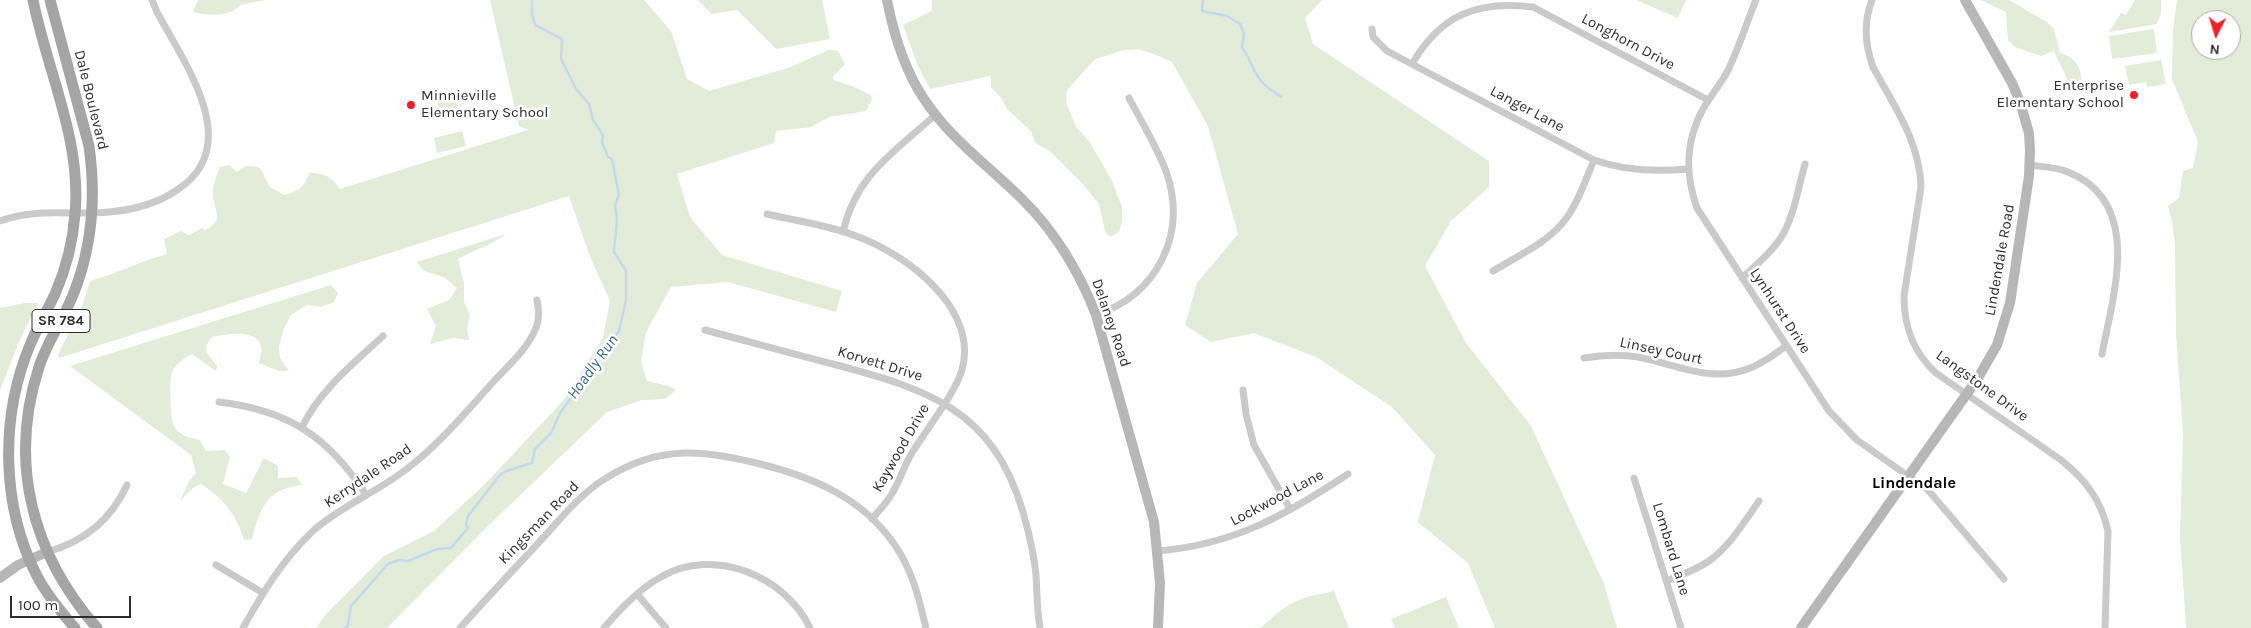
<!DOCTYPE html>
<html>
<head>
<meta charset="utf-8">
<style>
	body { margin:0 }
	#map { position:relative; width:2251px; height:628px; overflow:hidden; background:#fff; font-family:Karla,sans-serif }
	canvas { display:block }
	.north { position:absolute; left:2191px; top:10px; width:50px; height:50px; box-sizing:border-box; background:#fff; border:1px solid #ababab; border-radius:50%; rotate:185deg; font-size:14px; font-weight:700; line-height:20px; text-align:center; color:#2d2d2d }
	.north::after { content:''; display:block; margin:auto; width:18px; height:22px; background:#f22023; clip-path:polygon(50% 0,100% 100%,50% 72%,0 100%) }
	.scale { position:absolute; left:10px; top:596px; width:121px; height:22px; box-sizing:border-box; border:2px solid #2d2d2d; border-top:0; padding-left:6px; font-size:15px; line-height:18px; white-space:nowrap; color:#2d2d2d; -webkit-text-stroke:4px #fff; paint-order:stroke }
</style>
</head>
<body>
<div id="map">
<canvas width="2251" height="628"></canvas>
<div class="north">N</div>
<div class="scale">100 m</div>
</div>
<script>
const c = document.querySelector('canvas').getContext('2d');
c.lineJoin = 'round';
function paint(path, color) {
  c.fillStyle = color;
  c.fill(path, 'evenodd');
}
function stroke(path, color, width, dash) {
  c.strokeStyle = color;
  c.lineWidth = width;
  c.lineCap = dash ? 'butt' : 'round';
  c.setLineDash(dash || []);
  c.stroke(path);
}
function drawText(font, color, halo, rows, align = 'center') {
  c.font = font + ' Karla,sans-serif';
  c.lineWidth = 5;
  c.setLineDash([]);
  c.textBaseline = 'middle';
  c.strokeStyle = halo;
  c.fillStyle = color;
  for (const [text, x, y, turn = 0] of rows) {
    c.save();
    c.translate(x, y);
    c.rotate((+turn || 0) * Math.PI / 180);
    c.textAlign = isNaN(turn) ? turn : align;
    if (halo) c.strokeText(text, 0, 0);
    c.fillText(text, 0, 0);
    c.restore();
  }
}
paint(new Path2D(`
	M 198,0 L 265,0 L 240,5 C 231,17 206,16 193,12 Z
	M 490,0 L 644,0 L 671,31 L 687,79 L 709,91 L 791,67 L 828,50 L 838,51 L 845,64 L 833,77 L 833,80 L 852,86 L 871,95 L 872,100 L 866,111 L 829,117 L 811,127 L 776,131 L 774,143 L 677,174 L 690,217 L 722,255 L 842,291 L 836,312 L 728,282 L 671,287 L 646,332 L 641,362 L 647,381 L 669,386 L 676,390 L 665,399 L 642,400 L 607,412 L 488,526 L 387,628 L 316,628 L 326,614 L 384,556 L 434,531 L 483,486 L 563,401 L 603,338 L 610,301 L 589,254 L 569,196 L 59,358 L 58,355 L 83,304 L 90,281 C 117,274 140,261 167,254 L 164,239 L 181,231 L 189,235 L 202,228 L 205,230 C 227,219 212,210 213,193 C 213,184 217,175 220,167 L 229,165 L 237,172 C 244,165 251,165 260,168 L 270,187 L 284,195 C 298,192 305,187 309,173 C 323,172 333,177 340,189 L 528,130 L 519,126 Z
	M 698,0 L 822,0 L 830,39 L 776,49 L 737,10 L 711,14 Z
	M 932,0 L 1322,0 L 1305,18 L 1313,44 L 1489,161 L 1489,187 L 1451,221 L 1425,266 L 1466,343 L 1531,426 L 1604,584 L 1617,628 L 1495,628 L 1468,563 L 1418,522 L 1435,455 L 1392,407 L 1316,357 L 1254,333 L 1211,342 L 1185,325 L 1197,283 L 1238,234 L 1208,126 L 1172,62 L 1154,54 L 1138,49 L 1124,50 L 1095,59 L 1067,90 L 1066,102 L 1076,127 L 1089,141 L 1111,179 L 1122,207 L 1122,221 L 1119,232 L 1110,237 L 1105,231 L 1099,204 L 1081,182 L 1050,151 L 1035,143 L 1031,131 L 1007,109 L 1002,99 L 991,87 L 991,76 L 930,89 L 917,64 L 903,25 L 932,11 Z
	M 1636,0 L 1686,0 L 1678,18 Z
	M 1981,0 L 2009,0 L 2047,22 L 2054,29 L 2060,53 C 2075,56 2084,71 2081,86 L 2079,88 L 2068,81 L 2054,51 L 2041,56 L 2015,47 L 2008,40 L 2006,12 Z
	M 2135,0 L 2161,0 L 2161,13 L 2157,24 L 2109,32 L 2121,13 L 2126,15 Z
	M 2177,0 L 2251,0 L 2251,628 L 2186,628 L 2180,536 L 2183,433 L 2176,333 L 2175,246 L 2172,221 L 2168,206 L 2179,198 L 2183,171 L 2193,168 L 2198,142 L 2172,79 L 2173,30 ZM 2201,20 L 2231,20 L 2231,50 L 2201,50 Z
	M 2154,29 L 2157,53 L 2112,59 L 2109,36 Z
	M 2161,60 L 2166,84 L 2147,87 L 2146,82 L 2129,85 L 2125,66 Z
	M 455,97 L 459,113 L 441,117 L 437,101 Z
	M 462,131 L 466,146 L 437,153 L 434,138 Z
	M 506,234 C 491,246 475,249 458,259 L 464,283 L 464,302 L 470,315 L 467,329 L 469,340 L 453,338 L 430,344 L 436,326 L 427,309 L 449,300 L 457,288 L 444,277 L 424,271 L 417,262 Z
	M 331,285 L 338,293 L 334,302 L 320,307 L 307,305 L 291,315 L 284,329 L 279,346 L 280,358 L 289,371 L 279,371 L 259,363 C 260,358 262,352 261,347 C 258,328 224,334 212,337 L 206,346 L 207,353 L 217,366 L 216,371 L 192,354 C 185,357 176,364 172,372 C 169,379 170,418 174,426 C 178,435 190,438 200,440 L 206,451 L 225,450 L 230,457 L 223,484 L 246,493 L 264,458 L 278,466 L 278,478 L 297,477 L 302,485 C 266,489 261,507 252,539 L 244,540 C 236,514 224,499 201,484 L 194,487 L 180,501 L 189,481 L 196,473 L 191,455 L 70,366 Z
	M 24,303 L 38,303 L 18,344 L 0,390 L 0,308 Z
	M 1334,591 L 1349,628 L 1261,628 C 1273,615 1290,602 1307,597 C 1316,594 1325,594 1334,591 Z
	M 1446,597 L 1459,628 L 1395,628 L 1391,619 Z`), '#e2ecd9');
stroke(new Path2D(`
	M 1203,0 L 1202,11 L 1227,16 L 1240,24 L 1244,34 L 1242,48 C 1251,58 1252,72 1262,82 C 1267,88 1275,92 1281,97
	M 345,628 L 348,625 L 351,606 L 388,564 L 399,560 L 408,561 L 437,549 L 451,548 L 468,528 L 466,525 L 468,516 L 500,475 L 506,471 L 532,463 L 535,449 L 551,433 L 560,413 L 619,331 L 626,300 L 626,271 L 614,252 L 617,219 L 615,205 L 619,195 L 612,159 L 608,157 L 602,142 L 603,135 L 593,120 L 589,104 L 576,89 L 561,59 L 562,39 L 535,25 L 532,15 L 532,0`), '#c3daed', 2.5);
stroke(new Path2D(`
	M 1756,0 C 1746,24 1738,51 1726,74 C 1719,86 1710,97 1703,109 C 1685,142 1685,174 1697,208 L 1829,411 L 1857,440 L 1928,490 L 2004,579
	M 1872,0 C 1863,23 1865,45 1873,67 C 1894,106 1920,142 1921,187 L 1904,296 C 1904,327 1913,352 1936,373 L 2061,460 C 2086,480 2101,500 2108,531 L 2105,628
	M 1372,29 L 1373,37 L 1387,51 L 1594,160 C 1625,171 1656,172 1688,169
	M 1412,64 C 1440,16 1475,0 1533,7 L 1708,100
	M 2030,165 C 2043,167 2056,167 2068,172 C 2144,202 2113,295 2102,354
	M 767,214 C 796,221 828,225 856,236 C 906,254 979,308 962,370 C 955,393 929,426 915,448 C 906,461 902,475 895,488 C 890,500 880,509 872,519
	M 0,221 C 41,207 69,216 109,212 C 132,210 158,203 177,190 C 246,146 184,63 157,12 L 152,0
	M 843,232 C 856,174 895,152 935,115
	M 1493,271 C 1519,255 1550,242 1568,216 C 1579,200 1586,179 1594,160
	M 1742,278 C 1755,266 1770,254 1780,239 C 1794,218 1798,188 1805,164
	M 1096,315 C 1157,294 1187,236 1167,174 C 1158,148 1142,123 1129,98
	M 705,330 C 747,341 790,353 833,364 C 927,389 993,409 1023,512 C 1029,533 1034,554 1036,575 C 1037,593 1037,611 1040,628
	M 1584,358 C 1602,355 1619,354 1638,357 C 1676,364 1711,384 1750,368 C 1763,363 1775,354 1786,346
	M 1243,390 L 1246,414 L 1254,445 L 1290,509
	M 219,402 C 288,410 329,437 366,495
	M 302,427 C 320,390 353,364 383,336
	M 1634,478 L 1681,628
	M 1158,551 C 1233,545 1286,515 1348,474
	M 47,552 C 83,542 111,520 127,485
	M 216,565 L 263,593
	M 1666,581 C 1681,575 1696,570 1709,561 C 1730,546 1744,522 1759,501
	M 637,594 L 666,628
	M 243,628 C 263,592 283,559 314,530 C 339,508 370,495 397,476 C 435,450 464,414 495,380 C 509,365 527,349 535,330 C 540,320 539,310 537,300
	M 460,628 C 487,598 514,569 542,539 C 562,517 582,492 608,477 C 661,444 707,450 764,465 C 815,478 863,499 894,544 C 912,569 919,598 926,628
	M 604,628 C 620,609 639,589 661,577 C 714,546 785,576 810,628`), '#cacaca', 7);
stroke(new Path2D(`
	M 887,0 C 894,36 904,69 924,99 C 950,139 990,167 1023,200 C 1056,233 1079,271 1096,315 L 1154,522 L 1160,583 L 1158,628
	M 0,578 L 18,565 L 47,552
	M 1801,628 L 1978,378 L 1997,345 L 2010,303 L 2029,176 L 2030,150 L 2029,133 L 2020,102 L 2012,83 L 1965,0`), '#b7b7b7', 10);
stroke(new Path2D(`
	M 33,0 C 47,71 82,140 75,214 C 73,241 66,269 55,294 C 47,311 37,328 30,345 C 0,417 1,506 37,576 C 47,595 61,612 75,628
	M 50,0 L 89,146 C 96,196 92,248 73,295 C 63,320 47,342 39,367 C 8,462 32,554 97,628`), '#a5a5a5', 11);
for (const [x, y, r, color] of [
	[2134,95,5,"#f22023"],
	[411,105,5,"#f22023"]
]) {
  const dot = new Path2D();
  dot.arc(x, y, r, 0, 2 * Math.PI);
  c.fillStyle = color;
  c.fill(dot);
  stroke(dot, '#fff', 2);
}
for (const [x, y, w] of [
	[61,321,58]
]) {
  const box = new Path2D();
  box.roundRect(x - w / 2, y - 11.5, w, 23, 4);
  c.fillStyle = '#fff';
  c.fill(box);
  stroke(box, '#2d2d2d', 1);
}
drawText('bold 14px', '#2d2d2d', null, [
	["SR 784",61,321]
]);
drawText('15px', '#2d2d2d', '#fff', [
	["Longhorn Drive",1628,42,28],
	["Dale Boulevard",91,100,76],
	["Langer Lane",1527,109,28],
	["Lindendale Road",2000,260,-80],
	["Lynhurst Drive",1780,311,57],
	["Delaney Road",1111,323,71],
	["Linsey Court",1661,351,12],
	["Korvett Drive",880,364,17],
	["Langstone Drive",1982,386,36],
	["Kaywood Drive",901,448,-60],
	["Kerrydale Road",368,476,-34],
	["Lockwood Lane",1277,498,-28],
	["Kingsman Road",539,523,-46],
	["Lombard Lane",1671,549,73]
]);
drawText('15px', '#2d2d2d', '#fff', [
	["Enterprise",2124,86],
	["Elementary School",2124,103],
	["Minnieville",421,96,"left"],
	["Elementary School",421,113,"left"]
], 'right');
drawText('italic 16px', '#356a94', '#fff', [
	["Hoadly Run",593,367,-54]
]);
drawText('bold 16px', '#000', '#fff', [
	["Lindendale",1914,483]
]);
</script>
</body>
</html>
